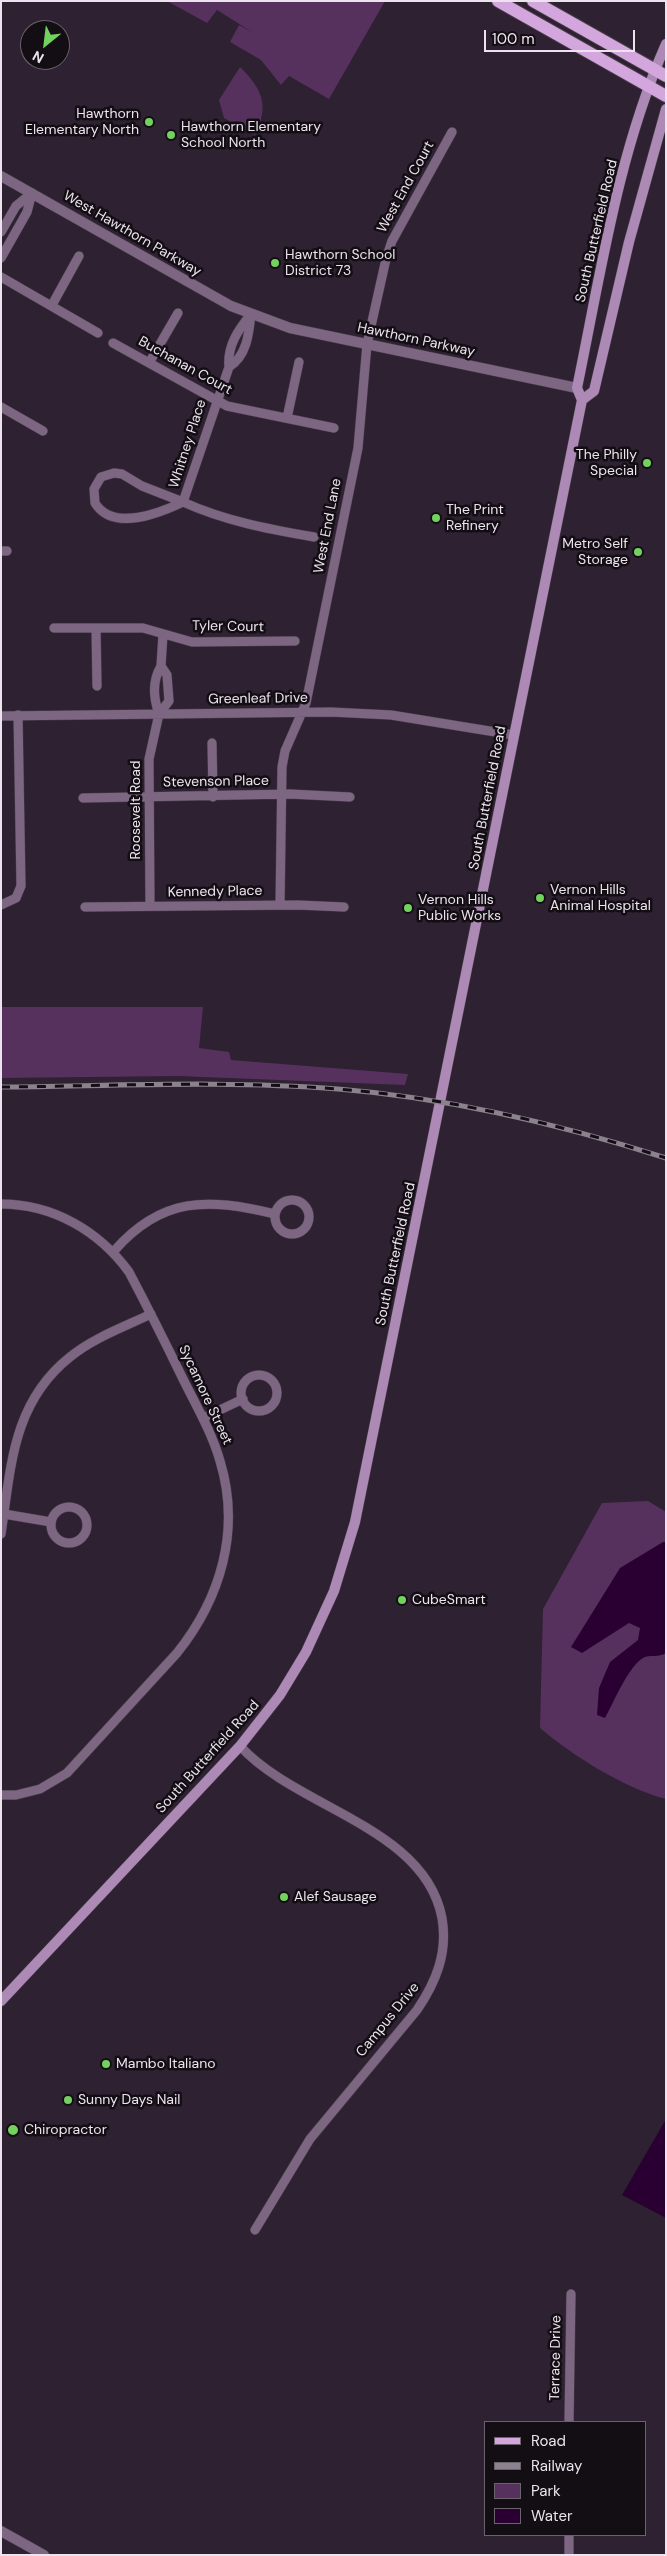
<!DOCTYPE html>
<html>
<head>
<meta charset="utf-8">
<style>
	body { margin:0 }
	#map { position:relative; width:667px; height:2556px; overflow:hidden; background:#2e2131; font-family:"DM Sans",sans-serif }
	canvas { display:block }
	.frame { position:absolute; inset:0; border:2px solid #ece3ee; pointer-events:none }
	.legend { position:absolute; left:484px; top:2421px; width:162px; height:115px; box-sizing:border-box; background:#130d14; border:1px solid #6a636b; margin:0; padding:6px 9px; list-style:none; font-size:15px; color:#ece3ee }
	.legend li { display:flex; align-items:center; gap:10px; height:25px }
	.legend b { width:25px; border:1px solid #6a636b }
	.north { position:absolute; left:20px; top:20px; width:50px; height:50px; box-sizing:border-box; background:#130d14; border:1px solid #6a636b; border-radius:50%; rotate:209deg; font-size:14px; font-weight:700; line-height:20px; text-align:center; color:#ece3ee }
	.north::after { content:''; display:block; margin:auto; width:18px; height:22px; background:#72d25d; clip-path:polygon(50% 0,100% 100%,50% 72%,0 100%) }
	.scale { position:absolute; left:484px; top:30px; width:151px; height:22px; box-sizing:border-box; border:2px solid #ece3ee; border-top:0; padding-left:6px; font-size:15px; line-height:18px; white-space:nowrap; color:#ece3ee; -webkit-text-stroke:4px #130d14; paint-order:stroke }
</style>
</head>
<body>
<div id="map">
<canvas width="667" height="2556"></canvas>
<div class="frame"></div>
<ul class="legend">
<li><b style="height:6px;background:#d3a6dd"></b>Road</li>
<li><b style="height:6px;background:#8c818e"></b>Railway</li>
<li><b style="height:14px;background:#56315e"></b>Park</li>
<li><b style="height:14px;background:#2a0033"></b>Water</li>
</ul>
<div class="north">N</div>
<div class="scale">100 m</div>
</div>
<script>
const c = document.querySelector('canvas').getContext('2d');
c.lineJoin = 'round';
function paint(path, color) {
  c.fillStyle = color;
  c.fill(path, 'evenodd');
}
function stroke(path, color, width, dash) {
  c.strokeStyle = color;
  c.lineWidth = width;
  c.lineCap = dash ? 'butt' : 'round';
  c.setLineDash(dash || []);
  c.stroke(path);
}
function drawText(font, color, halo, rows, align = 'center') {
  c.font = font + ' "DM Sans",sans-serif';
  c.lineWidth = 5;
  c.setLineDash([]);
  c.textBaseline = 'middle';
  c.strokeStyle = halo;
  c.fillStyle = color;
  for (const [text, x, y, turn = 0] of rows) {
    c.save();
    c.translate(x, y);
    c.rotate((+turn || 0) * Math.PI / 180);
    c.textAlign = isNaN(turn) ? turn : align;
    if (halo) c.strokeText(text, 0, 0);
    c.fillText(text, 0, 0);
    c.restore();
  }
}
paint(new Path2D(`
	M 167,1 L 385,1 L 329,99 L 289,76 L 281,85 L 261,60 L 230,42 L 239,25 L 252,32 L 217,10 L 207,23 Z
	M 240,67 C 262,89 270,105 255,135 L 224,118 L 219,100 Z
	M 1,1007 L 203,1007 L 199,1048 L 229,1052 L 231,1060 L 408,1074 L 405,1085 L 178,1076 L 1,1078 Z
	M 648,1501 L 666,1512 L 666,1799 C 624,1788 573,1756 540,1728 L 543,1609 L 602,1503 Z`), '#56315e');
paint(new Path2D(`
	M 663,1542 L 666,1542 L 666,1653 C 659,1658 650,1654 643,1658 C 628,1667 614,1702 605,1718 L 597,1715 L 599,1688 L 610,1662 L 638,1640 L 640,1628 L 629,1623 L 582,1653 L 571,1647 L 620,1568 Z
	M 666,2119 L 666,2218 L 622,2195 Z`), '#2a0033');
const minor = new Path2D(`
	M 1,232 L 16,206 L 32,193
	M 1,258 L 27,212 L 32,193
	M 1,277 L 98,333
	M 52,305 L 79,256
	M 113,343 L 227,406 L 334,428
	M 149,363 L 178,313
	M 229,367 C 247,356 249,333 251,314 C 238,330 227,346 229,367 L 183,502 C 225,521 268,529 314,537
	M 1,407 L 43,431
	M 287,418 L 299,362
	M 114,473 L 122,474 L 142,486 L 183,502 C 160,513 113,532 95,503 L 94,489 L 101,477 Z
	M 1,551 L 7,551
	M 54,628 L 143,628 L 192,642 L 295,641
	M 96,628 L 97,686
	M 159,714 C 153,697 152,681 161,666
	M 1,716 L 331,712 L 391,715 L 514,735
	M 212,743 L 213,797
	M 83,798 L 290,794 L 350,797
	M 1,905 L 16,898 L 21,886 L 18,715
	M 280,905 L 282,767 L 285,751 L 306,703 L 358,448 L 367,344 L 386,259 L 392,241 L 452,132
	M 150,906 L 149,759 L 159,714 L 169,701 L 167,675 L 161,666 L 163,634
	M 85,907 L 298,905 L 344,907
	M275 1217a17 17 0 1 1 34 0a17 17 0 1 1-34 0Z
	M 1,1204 C 53,1204 99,1231 129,1272 C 148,1308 166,1344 184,1381 C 197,1407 212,1433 220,1461 C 241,1530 221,1598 177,1653 L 67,1773 L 40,1789 L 16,1795 L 1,1795
	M 114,1251 C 162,1196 208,1198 275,1214
	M241 1393a18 18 0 1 1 36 0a18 18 0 1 1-36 0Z
	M 203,1418 L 243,1399
	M51 1525a18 18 0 1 1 36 0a18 18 0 1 1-36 0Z
	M 4,1514 L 51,1522
	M 1,1534 C 11,1468 12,1403 70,1357 C 93,1338 124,1327 151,1314
	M 240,1746 C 296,1808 425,1827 442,1918 C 448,1953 436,1982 417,2010 L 310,2139 L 255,2230
	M 569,2422 L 571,2294
	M 569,2535 L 569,2555`);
const tertiary = new Path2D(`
	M 1,176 L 231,306 L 290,328 L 577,388
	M 1,2531 L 44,2555`);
const secondary = new Path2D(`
	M 582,400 L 594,391 L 629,242 L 666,109
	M 1,2001 L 240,1746 L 280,1695 L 306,1652 L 334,1591 L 355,1522 L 582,400 L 577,388 C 601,272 618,153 666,44`);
const primary = new Path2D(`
	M 498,1 L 666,96
	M 533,1 L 666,76`);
stroke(minor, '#493c4b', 10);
stroke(tertiary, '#493c4b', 11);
stroke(secondary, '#493c4b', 11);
stroke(primary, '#493c4b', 14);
stroke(minor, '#7c6681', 9);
stroke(tertiary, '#7c6681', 10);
stroke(secondary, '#ad8ab5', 10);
stroke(primary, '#d3a6dd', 12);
const rail = new Path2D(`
	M 1,1087 C 113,1086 226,1080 338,1089 C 450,1098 559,1124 666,1158`);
stroke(rail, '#8c818e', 5);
stroke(rail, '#130d14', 3, [9]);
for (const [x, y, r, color] of [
	[149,122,5,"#72d25d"],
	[171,135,5,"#72d25d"],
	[275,263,5,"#72d25d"],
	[647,463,5,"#72d25d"],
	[436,518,5,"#72d25d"],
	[638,552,5,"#72d25d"],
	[540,898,5,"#72d25d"],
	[408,908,5,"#72d25d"],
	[402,1600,5,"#72d25d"],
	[284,1897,5,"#72d25d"],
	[106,2064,5,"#72d25d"],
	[68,2100,5,"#72d25d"],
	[13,2130,6,"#72d25d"]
]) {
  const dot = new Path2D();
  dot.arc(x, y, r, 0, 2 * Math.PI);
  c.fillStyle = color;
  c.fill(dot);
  stroke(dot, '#130d14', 2);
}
drawText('14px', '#ece3ee', '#130d14', [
	["Hawthorn",139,114,"right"],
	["Elementary North",139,130,"right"],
	["Hawthorn Elementary",181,127],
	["School North",181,143],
	["Hawthorn School",285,255],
	["District 73",285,271],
	["The Philly",637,455,"right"],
	["Special",637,471,"right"],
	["The Print",446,510],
	["Refinery",446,526],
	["Metro Self",628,544,"right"],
	["Storage",628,560,"right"],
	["Vernon Hills",550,890],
	["Animal Hospital",550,906],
	["Vernon Hills",418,900],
	["Public Works",418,916],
	["CubeSmart",412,1600],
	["Alef Sausage",294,1897],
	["Mambo Italiano",116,2064],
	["Sunny Days Nail",78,2100],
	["Chiropractor",24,2130]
], 'left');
drawText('14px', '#ece3ee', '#130d14', [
	["West End Court",406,187,-61],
	["South Butterfield Road",597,231,-77],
	["West Hawthorn Parkway",132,234,30],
	["Hawthorn Parkway",416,340,12],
	["Buchanan Court",185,366,29],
	["Whitney Place",188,444,-72],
	["West End Lane",328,526,-79],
	["Tyler Court",228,627,1],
	["Greenleaf Drive",258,699,-1],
	["Stevenson Place",216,782,-1],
	["South Butterfield Road",488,798,-79],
	["Roosevelt Road",136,810,-90],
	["Kennedy Place",215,892,-1],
	["South Butterfield Road",396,1254,-78],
	["Sycamore Street",205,1395,65],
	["South Butterfield Road",208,1757,-48],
	["Campus Drive",388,2020,-51],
	["Terrace Drive",556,2358,-89]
]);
</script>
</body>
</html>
